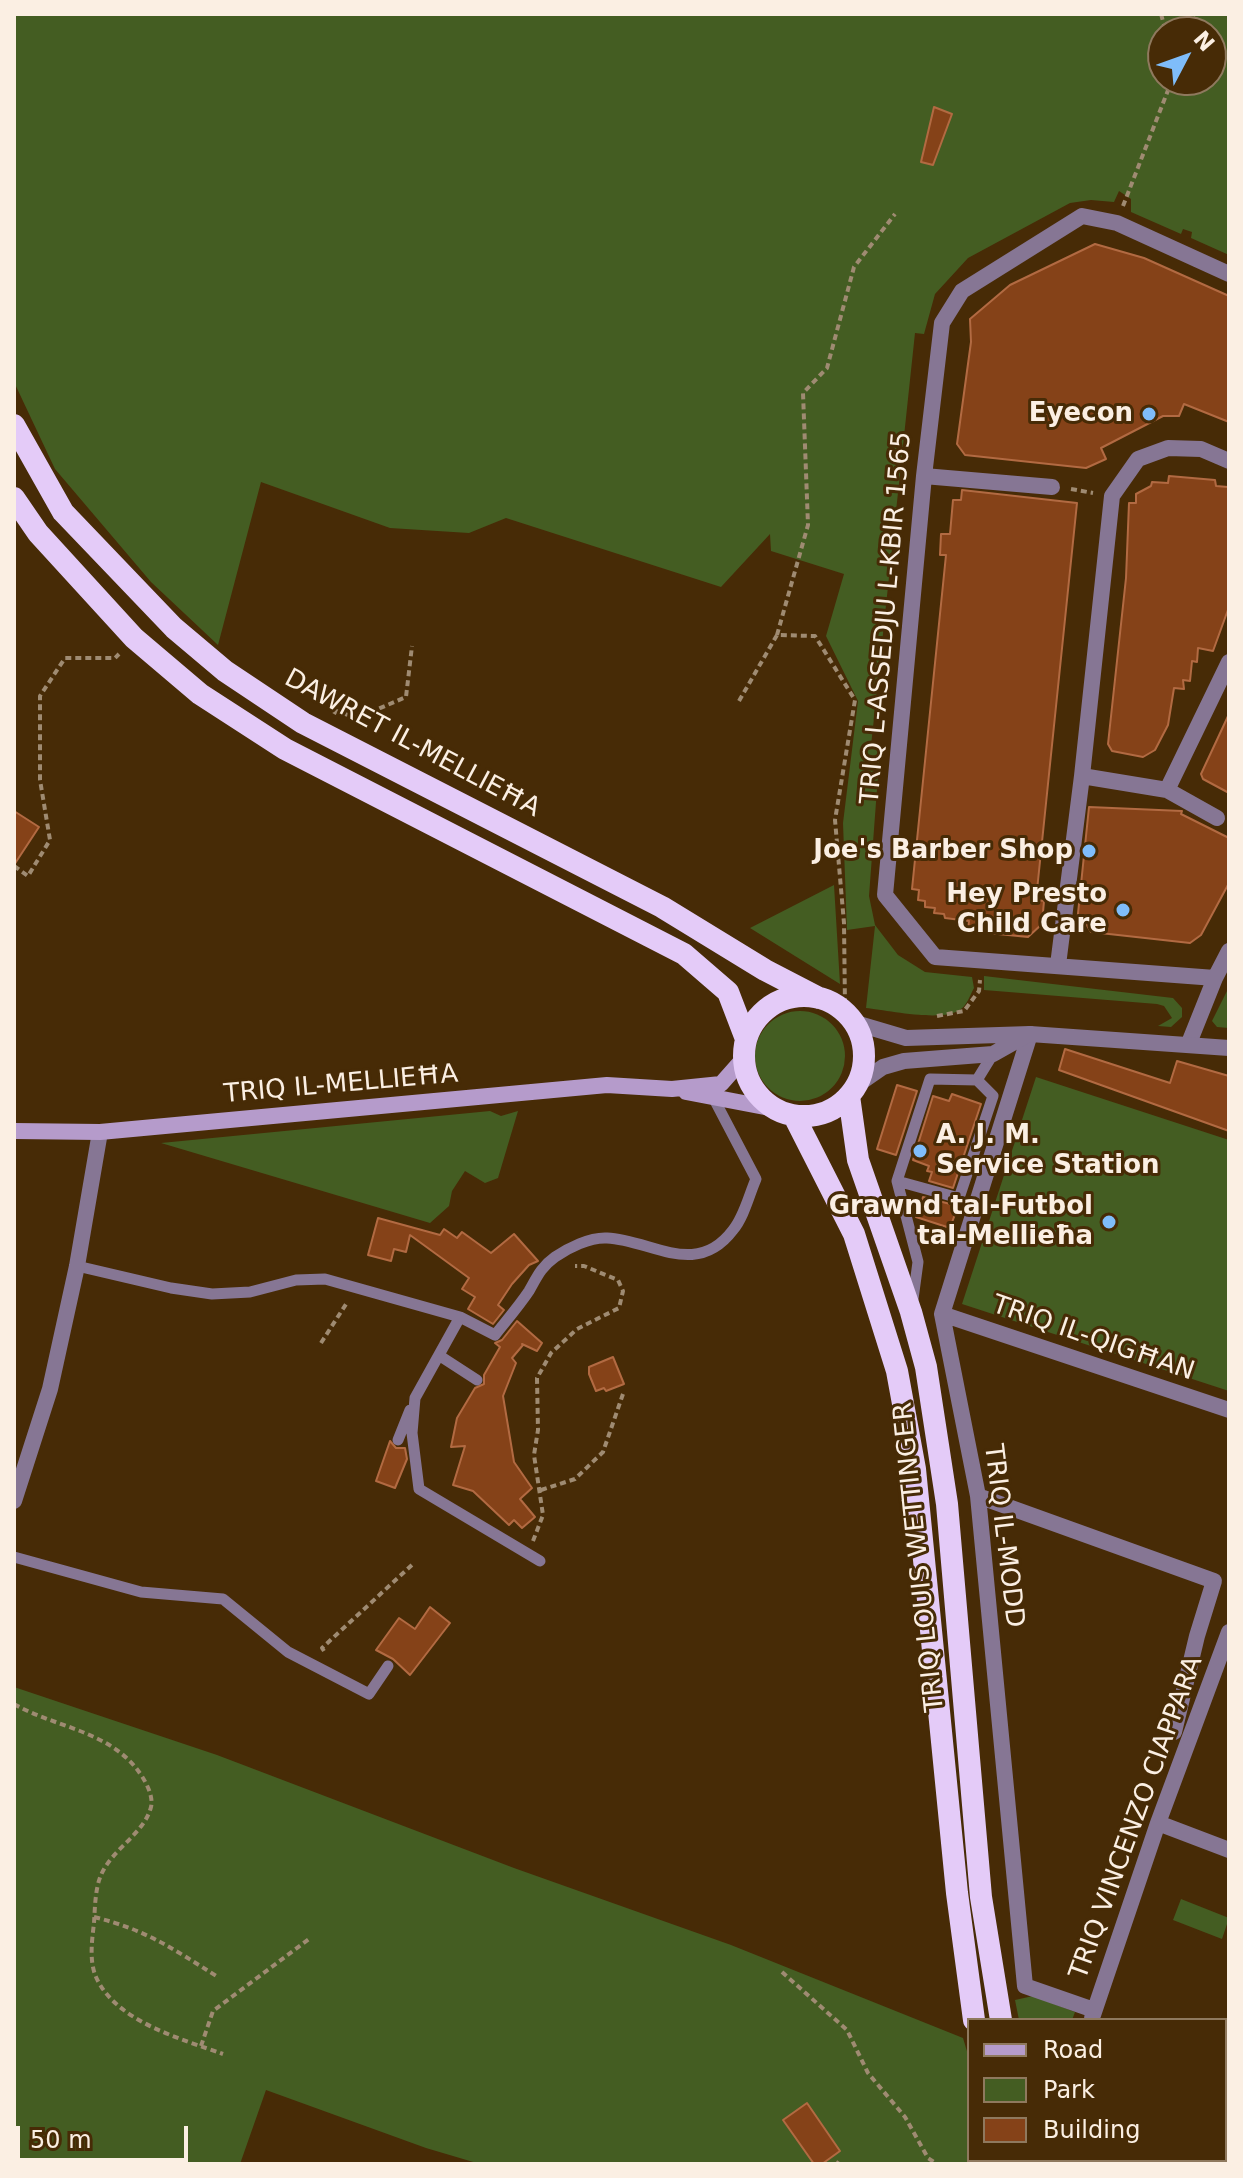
<!DOCTYPE html>
<html>
<head>
<meta charset="utf-8">
<style>
	body { margin:0 }
	#map { position:relative; width:1243px; height:2178px; overflow:hidden; background:#472b06; font-family:"DejaVu Sans",sans-serif }
	canvas { display:block }
	.frame { position:absolute; inset:0; border:16px solid #fbefe3; pointer-events:none }
	.legend { position:absolute; left:967px; top:2018px; width:260px; height:144px; box-sizing:border-box; background:#472b06; border:2px solid #8f795e; margin:0; padding:10px 14px; list-style:none; font-size:24px; color:#fbefe3 }
	.legend li { display:flex; align-items:center; gap:16px; height:40px }
	.legend b { width:40px; border:2px solid #8f795e }
	.north { position:absolute; left:1147px; top:16px; width:80px; height:80px; box-sizing:border-box; background:#472b06; border:2px solid #8f795e; border-radius:50%; rotate:49deg; font-size:22px; font-weight:700; line-height:32px; text-align:center; color:#fbefe3 }
	.north::after { content:''; display:block; margin:auto; width:28px; height:36px; background:#7fbdfa; clip-path:polygon(50% 0,100% 100%,50% 72%,0 100%) }
	.scale { position:absolute; left:16px; top:2126px; width:172px; height:36px; box-sizing:border-box; border:4px solid #fbefe3; border-top:0; padding-left:10px; font-size:24px; line-height:28px; white-space:nowrap; color:#fbefe3; -webkit-text-stroke:6px #472b06; paint-order:stroke }
</style>
</head>
<body>
<div id="map">
<canvas width="1243" height="2178"></canvas>
<div class="frame"></div>
<ul class="legend">
<li><b style="height:10px;background:#b59bcb"></b>Road</li>
<li><b style="height:22px;background:#445d22"></b>Park</li>
<li><b style="height:22px;background:#854218"></b>Building</li>
</ul>
<div class="north">N</div>
<div class="scale">50 m</div>
</div>
<script>
const c = document.querySelector('canvas').getContext('2d');
c.lineJoin = 'round';
function paint(path, color) {
  c.fillStyle = color;
  c.fill(path, 'evenodd');
}
function stroke(path, color, width, dash) {
  c.strokeStyle = color;
  c.lineWidth = width;
  c.lineCap = dash ? 'butt' : 'round';
  c.setLineDash(dash || []);
  c.stroke(path);
}
function drawText(font, color, halo, rows, align = 'center') {
  c.font = font + ' "DejaVu Sans",sans-serif';
  c.lineWidth = 6;
  c.setLineDash([]);
  c.textBaseline = 'middle';
  c.strokeStyle = halo;
  c.fillStyle = color;
  for (const [text, x, y, turn = 0] of rows) {
    c.save();
    c.translate(x, y);
    c.rotate((+turn || 0) * Math.PI / 180);
    c.textAlign = isNaN(turn) ? turn : align;
    if (halo) c.strokeText(text, 0, 0);
    c.fillText(text, 0, 0);
    c.restore();
  }
}
paint(new Path2D(`
	M 14,14 L 1229,14 L 1229,255 L 1191,238 L 1192,232 L 1183,229 L 1181,234 L 1131,212 L 1131,199 L 1119,191 L 1114,202 L 1091,200 L 1070,203 L 968,258 L 935,294 L 924,334 L 915,333 L 871,746 L 880,749 L 869,896 L 875,925 L 898,955 L 925,972 L 972,977 L 974,988 C 970,995 967,1005 961,1009 C 944,1023 887,1010 866,1008 L 875,926 L 847,930 L 843,823 L 858,701 L 826,636 L 844,574 L 771,551 L 770,534 L 721,587 L 506,518 L 469,533 L 390,528 L 261,482 L 218,645 L 151,582 L 55,469 L 14,382 ZM 1163,32 L 1211,32 L 1211,80 L 1163,80 Z
	M 834,885 L 840,984 L 750,928 Z
	M 984,976 L 1173,998 L 1182,1008 L 1182,1017 L 1171,1027 L 1158,1026 L 1172,1018 L 1164,1006 L 1157,1004 L 984,990 Z
	M 1229,987 L 1229,1028 L 1217,1027 L 1212,1021 Z
	M755 1056a45 45 0 1 1 90 0a45 45 0 1 1-90 0Z
	M 1036,1077 L 1229,1140 L 1229,1391 L 962,1304 Z
	M 490,1111 L 501,1116 L 518,1111 L 498,1178 L 485,1183 L 465,1171 L 452,1191 L 449,1206 L 430,1223 L 161,1143 Z
	M 14,1687 L 217,1755 L 514,1868 L 731,1945 L 963,2038 L 969,2058 L 969,2160 L 999,2160 L 1000,2164 L 480,2164 L 426,2148 L 266,2090 L 240,2164 L 14,2164 Z
	M 1181,1899 L 1229,1918 L 1222,1939 L 1173,1920 Z
	M 1033,1996 L 1075,2012 L 1072,2020 L 1019,2020 L 1015,2000 Z`), '#445d22');
const building = new Path2D(`
	M 934,107 L 952,114 L 933,165 L 921,162 Z
	M 1095,244 L 1144,258 L 1229,296 L 1229,422 L 1184,404 L 1179,416 L 1163,416 L 1101,448 L 1106,459 L 1086,468 L 965,455 L 957,444 L 971,342 L 970,319 L 1010,285 Z
	M 1169,476 L 1215,480 L 1216,486 L 1228,487 L 1229,607 L 1213,651 L 1198,648 L 1197,662 L 1192,661 L 1190,681 L 1183,680 L 1184,689 L 1174,688 L 1168,725 L 1155,750 L 1143,757 L 1112,751 L 1108,744 L 1126,578 L 1129,503 L 1136,503 L 1136,494 L 1151,486 L 1152,482 L 1168,483 Z
	M 962,490 L 1077,503 L 1036,900 L 1044,901 L 1042,924 L 1028,937 L 968,931 L 969,921 L 945,918 L 944,914 L 934,913 L 935,908 L 925,907 L 925,901 L 918,900 L 919,890 L 912,889 L 946,555 L 940,555 L 941,534 L 950,534 L 953,500 L 961,500 Z
	M 1229,714 L 1229,793 L 1203,779 L 1201,774 Z
	M 1089,807 L 1182,811 L 1181,814 L 1229,838 L 1229,883 L 1201,935 L 1190,943 L 1091,932 L 1086,924 L 1077,923 Z
	M 14,811 L 39,827 L 14,865 Z
	M 1065,1049 L 1170,1083 L 1177,1061 L 1229,1076 L 1229,1131 L 1059,1070 Z
	M 897,1085 L 917,1091 L 896,1155 L 877,1149 Z
	M 952,1094 L 981,1104 L 953,1188 L 929,1181 L 932,1172 L 927,1171 L 929,1166 L 913,1160 L 933,1096 L 949,1101 Z
	M 923,1197 L 958,1206 L 950,1228 L 916,1217 Z
	M 378,1218 L 440,1235 L 444,1229 L 457,1238 L 462,1232 L 491,1253 L 514,1234 L 538,1261 L 529,1265 L 512,1284 L 498,1305 L 504,1310 L 493,1324 L 468,1309 L 475,1297 L 462,1289 L 469,1278 L 410,1235 L 406,1252 L 394,1249 L 391,1261 L 368,1255 Z
	M 517,1321 L 542,1343 L 537,1351 L 522,1344 L 523,1345 L 512,1358 L 516,1363 L 503,1396 L 514,1462 L 532,1488 L 520,1499 L 535,1517 L 522,1528 L 514,1520 L 509,1525 L 473,1491 L 453,1485 L 465,1446 L 451,1447 L 457,1418 L 475,1388 L 484,1384 L 484,1375 L 500,1347 L 495,1343 L 502,1340 Z
	M 613,1357 L 624,1384 L 606,1391 L 604,1388 L 596,1391 L 589,1374 L 589,1367 Z
	M 390,1441 L 396,1448 L 405,1448 L 407,1459 L 395,1488 L 376,1481 Z
	M 430,1607 L 450,1623 L 410,1675 L 393,1659 L 376,1650 L 399,1618 L 415,1629 Z
	M 807,2103 L 840,2151 L 822,2164 L 814,2164 L 783,2120 Z`);
paint(building, '#854218');
stroke(building, '#b26a42', 2);
stroke(new Path2D(`
	M 1161,14 L 1166,32
	M 1190,32 L 1197,14
	M 1123,206 L 1172,80
	M 1071,489 L 1093,493
	M 777,635 L 808,525 L 803,393 L 827,368 L 854,267 L 895,214
	M 739,701 L 777,635 L 815,636 L 855,700 L 835,820 L 844,923 L 845,1006
	M 334,714 L 336,711 L 357,718 L 406,697 L 412,646
	M 14,866 L 28,876 L 50,840 L 40,780 L 40,696 L 65,658 L 115,658 L 119,654
	M 937,1016 L 964,1011 L 979,991 L 980,980
	M 321,1343 L 348,1301
	M 541,1490 L 575,1479 L 603,1452 L 624,1391
	M 533,1541 L 543,1515 L 534,1455 L 538,1430 L 537,1378 L 551,1353 L 577,1329 L 619,1308 L 623,1291 L 618,1280 L 584,1266 L 575,1266
	M 324,1651 L 322,1648 L 414,1563
	M 14,1704 C 54,1727 105,1730 136,1768 C 144,1778 154,1795 151,1807 C 144,1834 112,1849 101,1875 C 95,1889 95,1908 94,1923 C 92,1940 89,1961 96,1977 C 116,2022 182,2039 223,2054
	M 94,1917 C 147,1930 173,1949 218,1977
	M 782,1972 L 847,2030 L 868,2073 L 905,2117 L 928,2158 L 937,2164
	M 201,2046 L 213,2011 L 309,1939
	M 836,2162 L 839,2164`), '#9f8b72', 4, [6, 4]);
stroke(new Path2D(`
	M 897,1181 L 959,1198 L 993,1096 L 977,1080 L 993,1054
	M 77,1266 L 171,1288 L 212,1294 L 250,1292 L 296,1280 L 325,1279 L 460,1317 L 415,1398 L 412,1433 L 419,1489 L 540,1561
	M 913,1299 L 918,1262 L 897,1181 L 930,1079 L 977,1080
	M 460,1317 L 495,1335 C 506,1321 519,1306 529,1291 C 537,1277 541,1267 555,1257 C 568,1248 590,1237 607,1238 C 652,1240 696,1279 733,1230 C 744,1217 749,1195 756,1179 L 714,1099
	M 440,1356 L 477,1380
	M 398,1440 L 410,1410
	M 14,1557 L 141,1592 L 223,1599 L 288,1652 L 369,1694 L 388,1666`), '#867694', 11);
stroke(new Path2D(`
	M 1229,274 L 1117,223 L 1082,216 L 962,291 L 942,323 L 924,476 L 885,895 L 935,957 L 1215,978 L 1229,951
	M 924,476 L 1052,487
	M 1082,776 L 1167,790 L 1229,662
	M 1167,790 L 1217,818
	M 1058,965 L 1082,776 L 1112,496 L 1138,459 L 1168,448 L 1201,449 L 1229,461
	M 1030,1034 L 942,1314 L 978,1496 L 1025,1986 L 1094,2010
	M 1189,1043 L 1215,978
	M 942,1314 L 1229,1410
	M 978,1496 L 1214,1581 L 1197,1636 L 1174,1732
	M 14,1501 L 50,1389 L 77,1266 L 100,1132
	M 1158,1823 L 1229,1850
	M 1092,2018 L 1158,1823 L 1229,1632
	M 1079,2160 L 1080,2164`), '#867694', 16);
stroke(new Path2D(`
	M 852,1022 L 906,1038 L 1030,1034 L 1229,1048
	M 857,1085 L 883,1067 L 904,1061 L 993,1054 L 1025,1036`), '#867694', 16);
stroke(new Path2D(`
	M 686,1092 L 775,1109
	M 14,1131 L 100,1132 L 607,1085 L 672,1089 L 721,1084 L 744,1058`), '#b59bcb', 16);
stroke(new Path2D(`
	M 14,425 L 63,512 L 174,628 L 225,671 L 303,723 L 662,907 L 765,970 L 819,998
	M 14,498 L 38,533 L 134,638 L 200,694 L 285,749 L 684,954 L 728,992 L 746,1039
	M744 1056a60 60 0 1 1 120 0a60 60 0 1 1-120 0Z
	M 849,1096 L 858,1160 L 911,1312 L 926,1367 L 947,1504 L 981,1897 L 1001,2020
	M 794,1116 L 854,1234 L 897,1371 L 915,1469 L 957,1893 L 974,2020
	M 1004,2160 L 1005,2164
	M 1033,2160 L 1034,2164`), '#e4cbf8', 22);
for (const [x, y, r, color] of [
	[1149,414,8,"#7fbdfa"],
	[1089,851,8,"#7fbdfa"],
	[1123,910,8,"#7fbdfa"],
	[920,1151,8,"#7fbdfa"],
	[1109,1222,8,"#7fbdfa"]
]) {
  const dot = new Path2D();
  dot.arc(x, y, r, 0, 2 * Math.PI);
  c.fillStyle = color;
  c.fill(dot);
  stroke(dot, '#472b06', 3);
}
drawText('bold 26px', '#fbefe3', '#472b06', [
	["Eyecon",1133,414],
	["Joe's Barber Shop",1073,851],
	["Hey Presto",1107,895],
	["Child Care",1107,925],
	["A. J. M.",936,1136,"left"],
	["Service Station",936,1166,"left"],
	["Grawnd tal-Futbol",1093,1207],
	["tal-Mellieħa",1093,1237]
], 'right');
drawText('26px', '#fbefe3', '#472b06', [
	["TRIQ L-ASSEDJU L-KBIR 1565",887,618,-85],
	["DAWRET IL-MELLIEĦA",412,744,28],
	["TRIQ IL-MELLIEĦA",341,1085,-5],
	["TRIQ IL-QIGĦAN",1093,1339,19],
	["TRIQ IL-MODD",1003,1536,83],
	["TRIQ LOUIS WETTINGER",920,1557,-96],
	["TRIQ VINCENZO CIAPPARA",1137,1818,-70]
]);
</script>
</body>
</html>
